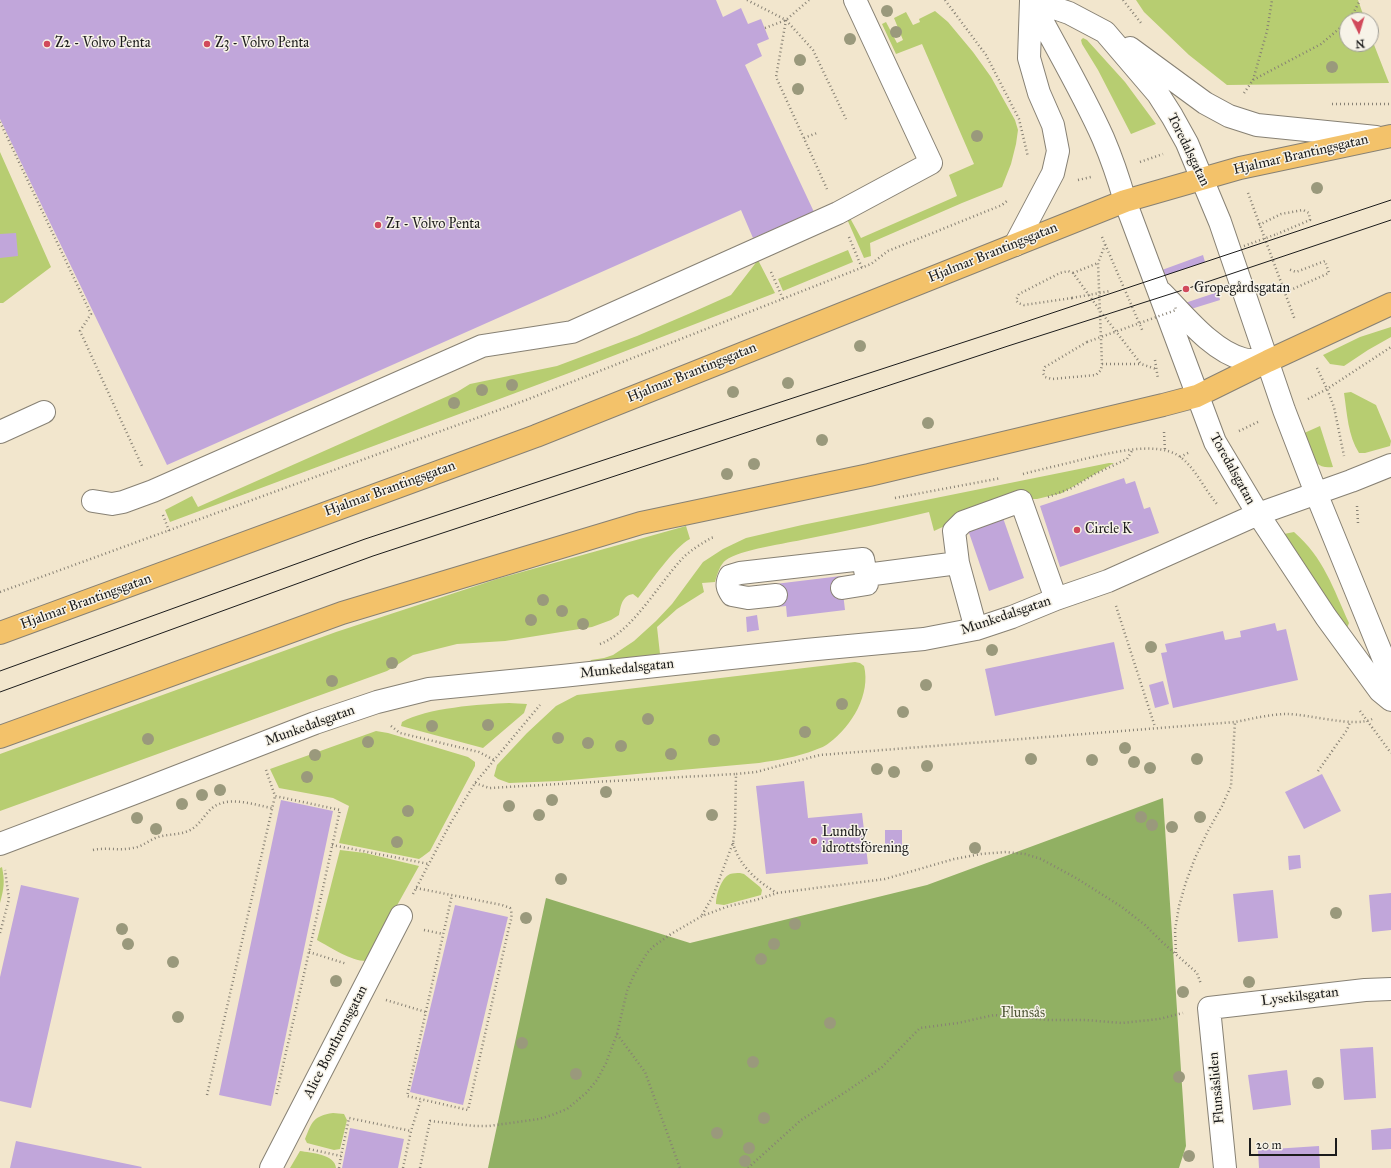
<!DOCTYPE html>
<html>
<head>
<meta charset="utf-8">
<style>
	body { margin:0 }
	#map { position:relative; width:1391px; height:1168px; overflow:hidden; background:#f2e6cd; font-family:"IM FELL Great Primer",serif }
	canvas { display:block }
	.north { position:absolute; left:1339px; top:12px; width:40px; height:40px; box-sizing:border-box; background:#f7f3e8; border:1px solid #9f9d96; border-radius:50%; rotate:175deg; font-size:11px; font-weight:700; line-height:16px; text-align:center; color:#1c1c1c }
	.north::after { content:''; display:block; margin:auto; width:14px; height:18px; background:#d1495b; clip-path:polygon(50% 0,100% 100%,50% 72%,0 100%) }
	.scale { position:absolute; left:1249px; top:1138px; width:88px; height:18px; box-sizing:border-box; border:2px solid #1c1c1c; border-top:0; padding-left:5px; font-size:12px; line-height:14px; white-space:nowrap; color:#1c1c1c; -webkit-text-stroke:3px #f7f3e8; paint-order:stroke }
</style>
</head>
<body>
<div id="map">
<canvas width="1391" height="1168"></canvas>
<div class="north">N</div>
<div class="scale">20 m</div>
</div>
<script>
const c = document.querySelector('canvas').getContext('2d');
c.lineJoin = 'round';
function paint(path, color) {
  c.fillStyle = color;
  c.fill(path, 'evenodd');
}
function stroke(path, color, width, dash) {
  c.strokeStyle = color;
  c.lineWidth = width;
  c.lineCap = dash ? 'butt' : 'round';
  c.setLineDash(dash || []);
  c.stroke(path);
}
function drawText(font, color, halo, rows, align = 'center') {
  c.font = font + ' "IM FELL Great Primer",serif';
  c.lineWidth = 3;
  c.setLineDash([]);
  c.textBaseline = 'middle';
  c.strokeStyle = halo;
  c.fillStyle = color;
  for (const [text, x, y, turn = 0] of rows) {
    c.save();
    c.translate(x, y);
    c.rotate((+turn || 0) * Math.PI / 180);
    c.textAlign = isNaN(turn) ? turn : align;
    if (halo) c.strokeText(text, 0, 0);
    c.fillText(text, 0, 0);
    c.restore();
  }
}
paint(new Path2D(`
	M 1136,0 L 1358,0 L 1365,20 L 1347,20 L 1347,44 L 1371,44 L 1371,37 L 1389,83 L 1227,85 L 1189,55 L 1144,12 Z
	M 935,11 L 948,22 L 973,52 L 991,77 L 1015,120 L 1018,130 L 1016,144 L 1011,164 L 1002,187 L 962,203 L 870,243 L 871,256 L 864,258 L 847,219 L 850,218 L 861,238 L 957,196 L 949,175 L 974,164 L 922,44 L 896,54 L 882,24 L 886,22 L 897,43 L 903,40 L 894,18 L 906,12 L 913,25 L 920,22 L 919,19 Z
	M 1083,38 L 1087,40 L 1125,82 L 1156,124 L 1131,134 L 1098,70 L 1082,44 L 1081,40 Z
	M 0,152 L 51,267 L 3,303 L 0,303 Z
	M 848,250 L 853,262 L 783,291 L 778,279 Z
	M 758,260 L 775,293 L 569,373 L 170,522 L 165,510 L 192,496 L 198,507 L 457,392 L 470,384 L 557,366 L 637,336 L 693,312 L 731,295 Z
	M 1391,327 L 1391,337 L 1368,350 L 1344,366 L 1330,364 L 1323,355 L 1360,337 Z
	M 1351,392 L 1376,405 L 1391,441 L 1390,446 L 1365,453 L 1359,453 C 1348,436 1347,413 1344,393 Z
	M 1320,426 L 1333,467 C 1326,468 1321,467 1315,462 L 1302,434 Z
	M 1109,463 L 1114,463 L 1062,493 L 1037,499 L 1021,499 L 966,516 L 934,531 L 929,512 C 888,522 847,531 806,539 C 788,543 739,550 726,560 C 720,564 717,575 715,582 L 702,583 L 704,592 L 677,609 L 657,627 L 660,654 L 590,662 L 591,660 L 604,658 L 613,655 L 634,641 L 656,621 L 672,604 L 703,562 L 723,549 L 746,538 L 802,525 Z
	M 686,526 L 690,539 C 674,547 650,583 638,598 L 633,594 C 622,596 621,605 619,615 L 611,620 L 592,627 L 505,641 L 457,644 L 413,655 L 387,671 L 0,811 L 0,754 L 336,632 L 497,579 Z
	M 1294,532 C 1324,558 1333,588 1349,623 L 1347,628 L 1279,535 Z
	M 855,662 L 860,663 L 864,666 C 871,694 852,726 829,743 C 826,746 820,748 815,750 C 797,757 778,760 759,763 L 559,781 L 509,783 L 498,779 L 494,776 L 497,765 L 527,733 L 556,706 L 577,695 Z
	M 509,703 L 527,704 L 524,713 L 483,748 L 401,726 L 402,722 C 426,708 481,704 509,703 Z
	M 376,731 L 388,733 L 468,757 L 475,762 L 475,766 L 430,851 L 422,857 L 419,859 L 339,843 L 349,806 L 333,798 L 279,788 L 270,769 Z
	M 340,850 L 365,853 L 419,866 L 366,961 C 351,961 330,947 317,940 Z
	M 2,867 C 5,882 4,888 0,903 L 0,868 Z
	M 740,873 L 744,874 L 760,887 L 762,890 L 761,895 L 724,905 L 716,904 C 716,895 721,878 730,874 C 733,873 737,873 740,873 Z
	M 333,1113 L 344,1114 L 347,1120 L 340,1149 L 334,1150 L 307,1143 L 305,1139 C 312,1122 313,1116 333,1113 Z
	M 300,1151 C 311,1153 335,1154 336,1168 L 290,1168 Z`), '#b7cd71');
paint(new Path2D(`
	M 1163,798 L 1186,1146 L 1179,1168 L 488,1168 L 546,898 L 690,943 L 927,885 Z`), '#91b063');
paint(new Path2D(`
	M 0,0 L 716,0 L 723,17 L 741,8 L 748,24 L 761,19 L 769,39 L 757,44 L 762,56 L 745,65 L 814,212 L 753,238 L 741,210 L 167,465 L 0,119 Z
	M 16,233 L 18,256 L 0,258 L 0,234 Z
	M 1203,255 L 1205,262 L 1164,276 L 1162,270 Z
	M 1218,292 L 1220,300 L 1175,314 L 1173,307 Z
	M 1124,478 L 1126,484 L 1135,481 L 1144,509 L 1150,507 L 1159,533 L 1060,567 L 1040,506 Z
	M 1002,515 L 1024,578 L 989,591 L 967,527 Z
	M 841,576 L 845,610 L 787,617 L 786,606 L 777,607 L 775,584 Z
	M 757,615 L 759,630 L 747,632 L 746,617 Z
	M 1275,623 L 1277,631 L 1286,629 L 1298,680 L 1173,708 L 1161,653 L 1167,652 L 1165,644 L 1223,631 L 1225,640 L 1241,637 L 1240,631 Z
	M 1114,642 L 1124,689 L 995,716 L 985,669 Z
	M 1163,681 L 1169,704 L 1155,708 L 1149,685 Z
	M 1322,774 L 1341,811 L 1304,829 L 1285,792 Z
	M 804,781 L 808,818 L 862,813 L 868,864 L 766,874 L 756,786 Z
	M 281,800 L 333,811 L 271,1106 L 219,1095 Z
	M 885,830 L 902,830 L 902,847 L 885,847 Z
	M 1300,855 L 1301,868 L 1289,870 L 1288,856 Z
	M 21,885 L 79,898 L 31,1108 L 0,1101 L 0,977 Z
	M 1273,890 L 1278,938 L 1238,942 L 1233,894 Z
	M 1391,893 L 1391,930 L 1372,932 L 1369,895 Z
	M 455,905 L 508,917 L 463,1105 L 410,1092 Z
	M 1373,1047 L 1376,1098 L 1344,1100 L 1340,1049 Z
	M 1287,1070 L 1291,1105 L 1253,1110 L 1248,1075 Z
	M 350,1128 L 404,1139 L 398,1168 L 342,1168 Z
	M 1391,1128 L 1391,1149 L 1372,1150 L 1371,1130 Z
	M 16,1141 L 142,1167 L 141,1168 L 10,1168 Z
	M 1319,1146 L 1320,1168 L 1259,1168 L 1258,1150 Z`), '#c1a6da');
const minor = new Path2D(`
	M 1031,0 C 1055,46 1082,91 1103,138 C 1112,159 1119,180 1125,201 L 1215,442 L 1258,514 L 1326,617 L 1380,691 L 1391,700
	M 1031,0 L 1069,13 L 1105,32 L 1158,94 L 1172,116 L 1187,143 L 1220,222 L 1284,410 L 1316,493 L 1391,677
	M 1130,48 L 1205,103 L 1229,116 L 1257,125 L 1376,137
	M 1015,245 L 1053,173 L 1058,151 L 1053,125 L 1039,93 L 1029,58 L 1031,1
	M 1162,293 C 1184,315 1212,351 1243,359 C 1251,361 1260,360 1268,361
	M 0,432 L 44,412
	M 93,501 L 112,504 L 123,502 L 153,491 L 482,346 L 572,332 L 838,213 L 931,163 L 855,0
	M 842,588 L 867,584 L 866,575
	M 776,595 L 748,598 L 732,595 C 727,588 726,584 730,576 L 740,573 L 863,559 L 866,575 L 958,563
	M 976,629 L 958,563 L 954,531 L 963,522 L 1021,501 L 1056,599
	M 0,844 L 132,794 L 315,723 L 377,702 L 429,689 L 562,676 L 806,650 L 924,639 L 976,629 L 1012,617 L 1056,599 L 1108,581 L 1258,514 L 1351,481 L 1391,465
	M 271,1168 L 401,916
	M 1225,1168 L 1209,1008 L 1365,990 L 1391,989`);
const major = new Path2D(`
	M 0,633 L 536,436 L 1125,201 L 1240,168 L 1391,136
	M 0,737 L 342,613 L 641,523 L 869,475 L 1163,405 L 1197,396 L 1268,361 L 1391,304`);
stroke(minor, '#878174', 24);
stroke(major, '#878174', 24);
stroke(new Path2D(`
	M 747,0 L 786,20 L 813,50 L 846,119
	M 945,0 L 986,55 L 1019,119 L 1028,157
	M 1123,0 L 1141,23
	M 786,20 L 776,77 L 827,189
	M 1347,20 L 1354,12 L 1360,0
	M 765,28 L 786,20 L 809,0
	M 1253,80 L 1267,31 L 1272,0
	M 1244,93 L 1253,80 L 1321,44 L 1340,28 L 1347,20
	M 1332,104 L 1391,104
	M 0,122 L 91,314 L 80,331 L 142,466
	M 804,138 L 817,133
	M 1140,162 L 1163,154
	M 1078,180 L 1091,177
	M 1248,193 L 1295,320
	M 1259,225 L 1281,214 L 1303,210 L 1309,213 L 1310,220 L 1277,234
	M 849,237 L 862,268
	M 1102,237 L 1143,332
	M 771,272 L 783,299
	M 1073,273 L 1098,263
	M 1286,292 L 1329,273 L 1325,261 L 1296,272 L 1288,269
	M 1072,298 L 1024,305 L 1018,303 L 1016,300 L 1019,294 L 1060,273 L 1068,271 L 1073,273 L 1101,312 L 1141,364 L 1156,369
	M 1087,342 L 1045,367 L 1043,373 L 1045,377 L 1052,379 L 1096,375 L 1101,370 L 1102,364 L 1098,263 L 1105,245
	M 1155,360 L 1158,379
	M 1102,364 L 1141,364
	M 1317,368 L 1327,389 L 1334,407 L 1344,456
	M 1308,399 L 1327,389 L 1391,347
	M 1239,431 L 1260,421
	M 1164,432 L 1165,451
	M 1180,457 L 1190,452
	M 1023,474 C 1042,469 1061,465 1080,460 C 1106,454 1155,440 1179,456 C 1195,467 1204,489 1217,504
	M 1048,497 L 1072,488 L 1095,474 L 1127,459 L 1133,449
	M 895,498 L 1001,478
	M 1357,506 L 1358,523
	M 163,515 L 169,531
	M 0,592 L 526,400 L 871,264 L 888,251 L 1002,205 L 1007,201
	M 1116,606 L 1155,727
	M 600,644 C 632,632 658,585 681,560 C 689,551 701,544 711,538 L 715,537
	M 1360,711 L 1391,753
	M 391,726 L 400,733 L 479,752 L 494,760
	M 266,770 L 275,796 L 340,810 L 309,952 L 276,1096
	M 1318,771 L 1347,730 L 1350,722
	M 475,783 L 489,788 L 736,774
	M 733,843 C 739,866 758,882 777,893
	M 332,845 L 429,864
	M 93,850 C 106,847 119,851 133,848 C 142,847 149,840 158,837 C 168,834 179,835 188,831 C 198,827 203,817 210,810 C 226,794 254,805 272,808
	M 416,888 L 502,905 L 510,908 C 513,914 511,920 509,927 L 468,1110 L 407,1096 L 452,895
	M 413,894 L 450,824 L 475,783 L 540,705
	M 702,915 L 713,896 L 733,843 L 735,827 L 736,774 L 756,772 L 820,755 L 1235,722 C 1251,719 1271,714 1287,714 C 1308,714 1355,728 1372,719
	M 424,930 L 443,934
	M 0,933 L 9,899 L 5,870
	M 309,952 L 347,964
	M 1176,953 L 1175,930 L 1179,906 L 1186,882 L 1195,858 L 1208,831 L 1222,806 L 1231,786 L 1235,722
	M 386,1000 L 426,1012
	M 617,1034 L 645,1072 L 680,1168
	M 207,1095 L 275,796
	M 309,1149 L 341,1156 L 349,1118 L 411,1131
	M 339,1168 L 341,1156
	M 403,1168 L 411,1131 L 421,1099
	M 420,1168 L 430,1121 L 475,1126 L 489,1126 L 539,1119 L 552,1115 L 567,1109 L 586,1093 L 597,1080 L 606,1063 L 617,1034 L 627,991 L 634,975 L 647,953 L 654,946 L 671,934 L 702,916 L 729,906 L 756,900 L 777,893 L 885,879 L 954,859 L 981,854 L 1006,852 L 1025,854 L 1041,859 L 1076,878 L 1122,907 L 1145,925 L 1161,941 L 1197,973 L 1201,984
	M 748,1168 L 801,1120 L 844,1093 L 882,1067 L 920,1028 L 958,1023 L 994,1015 L 1049,1020 L 1086,1020 L 1122,1023 L 1159,1019 L 1183,1013`), '#878174', 2.5, [1, 3]);
stroke(minor, '#fff', 22);
stroke(major, '#f3c26a', 22);
stroke(new Path2D(`
	M 0,671 L 365,539 L 631,451 L 1001,330 L 1391,200
	M 0,692 L 373,556 L 1008,346 L 1186,289 L 1391,220`), '#1c1c1c', 1);
stroke(new Path2D(`
	M 1244,246 L 1277,234
	M 1072,298 L 1110,291
	M 1087,342 L 1176,310 L 1175,305`), '#878174', 2.5, [1, 3]);
c.fillStyle = '#9a997c';
for (const [x, y] of [
	[887,11],
	[896,32],
	[850,39],
	[800,60],
	[1332,67],
	[798,89],
	[977,136],
	[1317,188],
	[860,346],
	[788,383],
	[512,385],
	[482,390],
	[733,392],
	[454,403],
	[928,423],
	[822,440],
	[754,464],
	[727,474],
	[543,600],
	[562,611],
	[531,620],
	[583,624],
	[1151,647],
	[992,650],
	[392,663],
	[332,681],
	[926,685],
	[842,704],
	[903,712],
	[648,719],
	[488,725],
	[432,726],
	[805,732],
	[558,738],
	[148,739],
	[714,740],
	[368,742],
	[588,743],
	[621,746],
	[1125,748],
	[671,754],
	[315,755],
	[1031,759],
	[1197,759],
	[1092,760],
	[1134,762],
	[927,766],
	[1150,768],
	[877,769],
	[894,772],
	[307,777],
	[220,790],
	[606,792],
	[202,795],
	[552,800],
	[182,804],
	[509,806],
	[408,811],
	[539,815],
	[712,815],
	[1141,817],
	[1200,817],
	[137,818],
	[1152,825],
	[1172,827],
	[156,829],
	[397,842],
	[975,848],
	[561,879],
	[1336,913],
	[526,918],
	[795,924],
	[122,929],
	[128,944],
	[774,944],
	[761,959],
	[173,962],
	[336,981],
	[1249,982],
	[1183,992],
	[178,1017],
	[830,1023],
	[522,1043],
	[753,1062],
	[576,1074],
	[1179,1077],
	[1318,1083],
	[764,1118],
	[717,1133],
	[749,1148],
	[1189,1156],
	[745,1161]
]) {
  c.beginPath();
  c.arc(x, y, 6, 0, 2 * Math.PI);
  c.fill();
}
for (const [x, y, r, color] of [
	[47,44,4,"#d1495b"],
	[207,44,4,"#d1495b"],
	[378,225,4,"#d1495b"],
	[1186,289,4,"#d1495b"],
	[1077,530,4,"#d1495b"],
	[814,841,4,"#d1495b"]
]) {
  const dot = new Path2D();
  dot.arc(x, y, r, 0, 2 * Math.PI);
  c.fillStyle = color;
  c.fill(dot);
  stroke(dot, '#f7f3e8', 1.5);
}
drawText('14px', '#1c1c1c', '#f7f3e8', [
	["Z2 - Volvo Penta",55,44],
	["Z3 - Volvo Penta",215,44],
	["Z1 - Volvo Penta",386,225],
	["Gropegårdsgatan",1194,289],
	["Circle K",1085,530],
	["Lundby",822,833],
	["idrottsförening",822,849]
], 'left');
drawText('14px', '#1c1c1c', '#f7f3e8', [
	["Toredalsgatan",1188,150,64],
	["Hjalmar Brantingsgatan",1301,155,-13],
	["Hjalmar Brantingsgatan",993,253,-22],
	["Hjalmar Brantingsgatan",692,373,-22],
	["Toredalsgatan",1232,469,61],
	["Hjalmar Brantingsgatan",390,489,-20],
	["Hjalmar Brantingsgatan",86,602,-20],
	["Munkedalsgatan",1006,616,-19],
	["Munkedalsgatan",627,669,-6],
	["Munkedalsgatan",310,726,-20],
	["Lysekilsgatan",1300,997,-7],
	["Alice Bonthronsgatan",336,1042,-63],
	["Flunsåsliden",1217,1088,-95]
]);
drawText('14px', '#525a3a', '#f7f3e8', [
	["Flunsås",1023,1014]
]);
</script>
</body>
</html>
